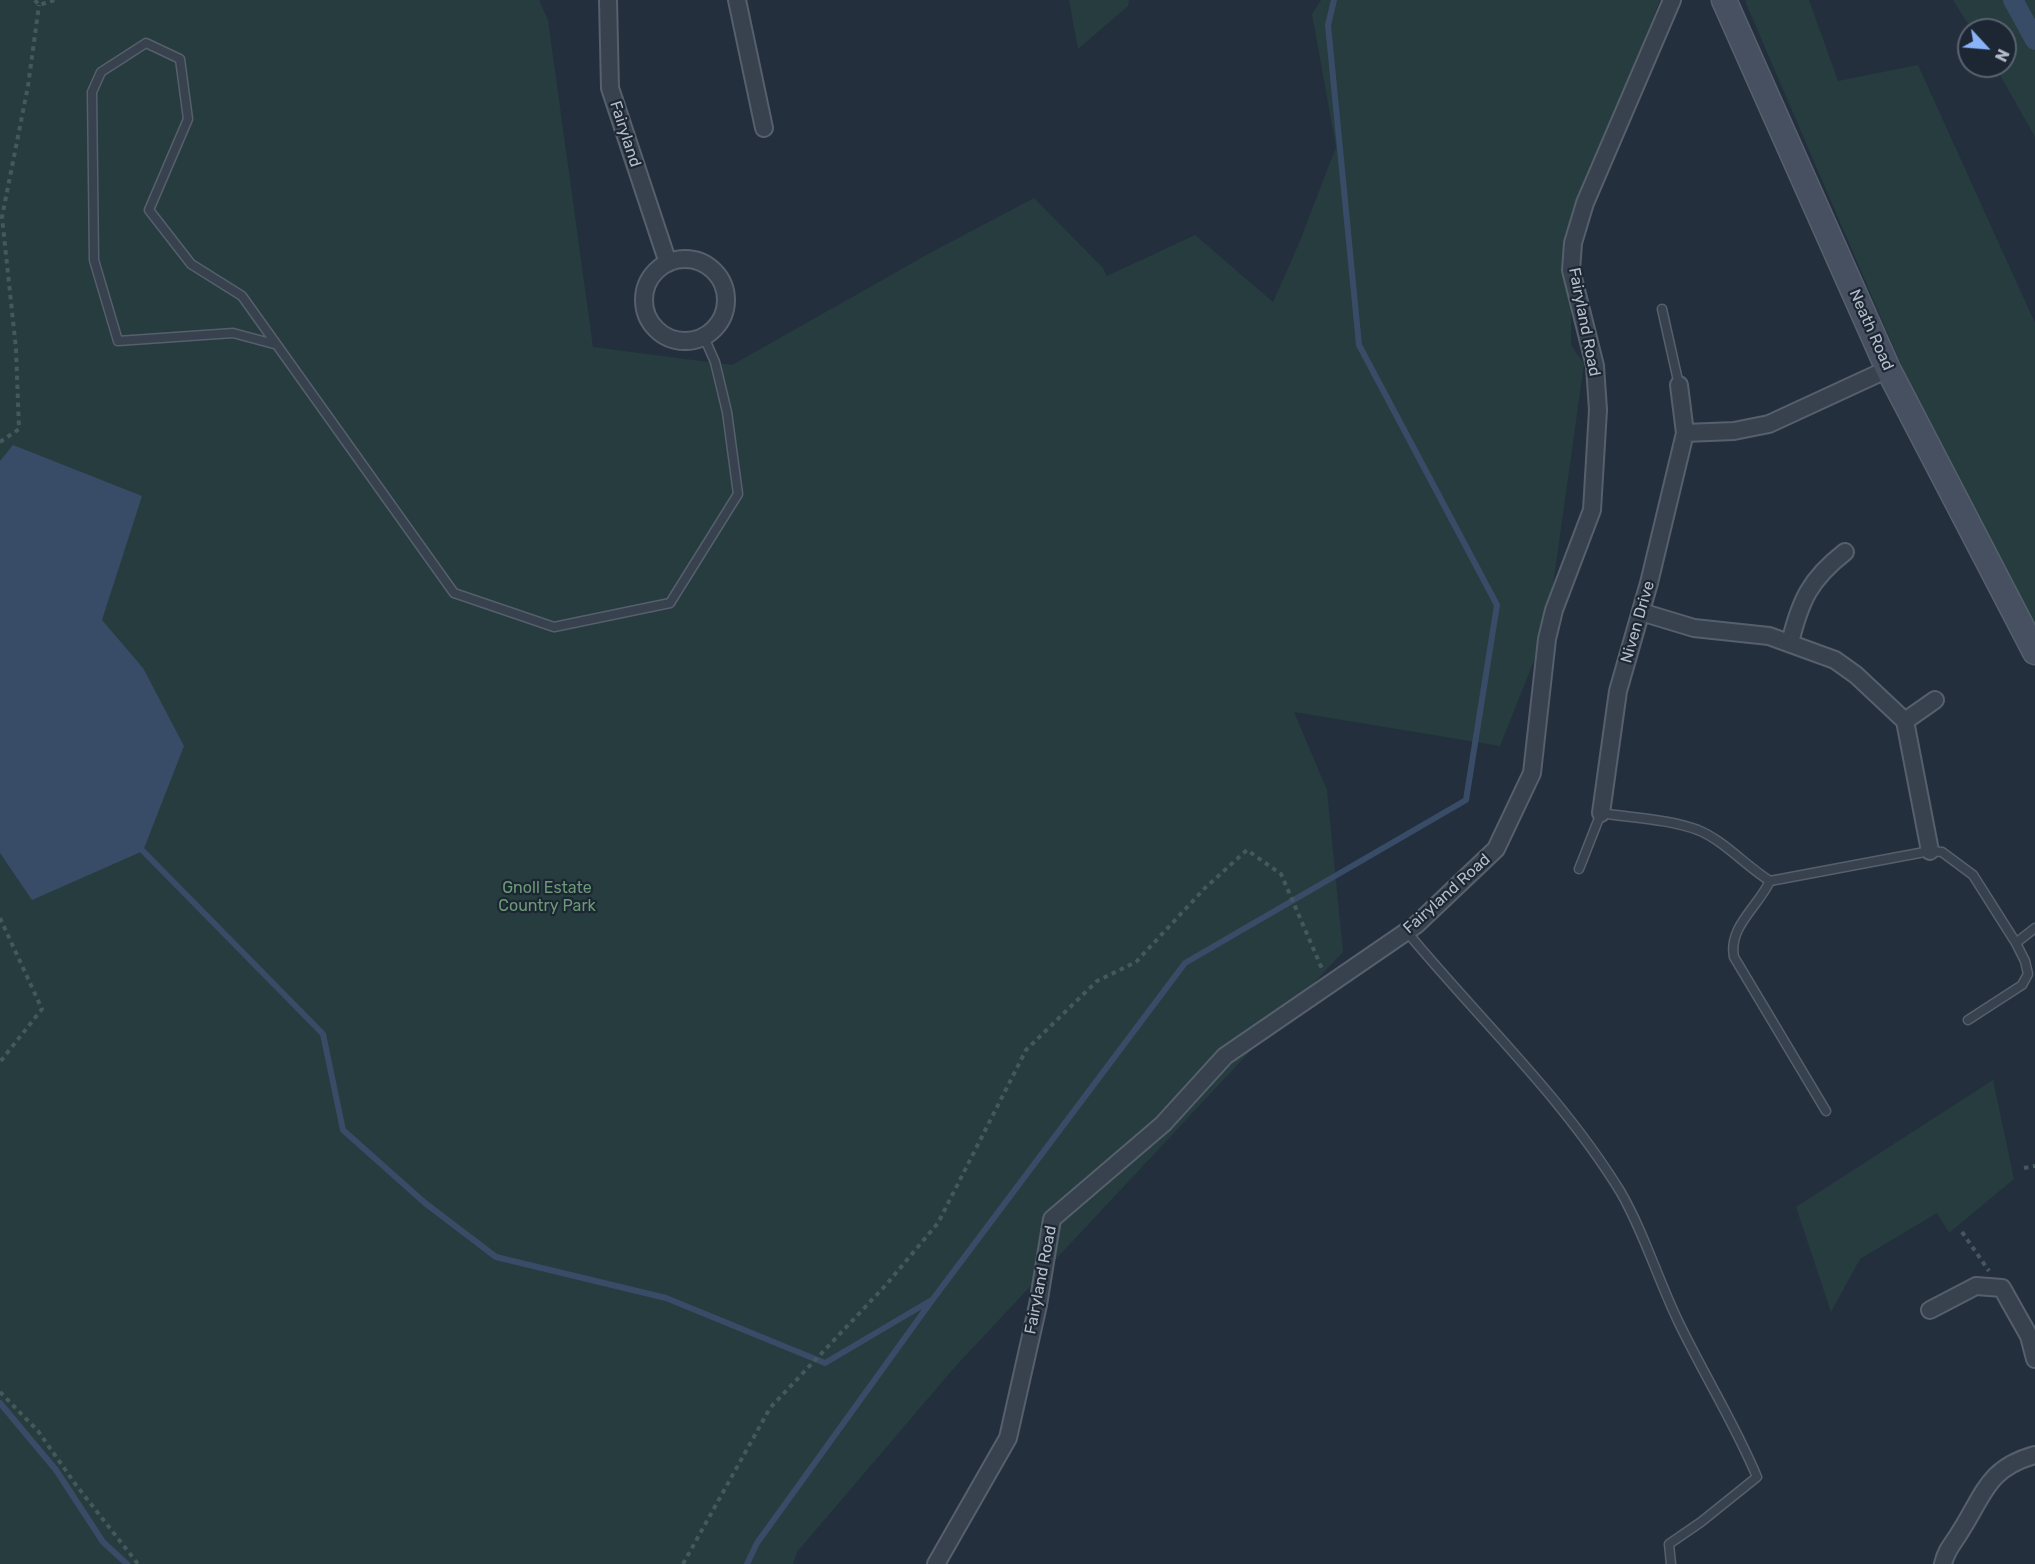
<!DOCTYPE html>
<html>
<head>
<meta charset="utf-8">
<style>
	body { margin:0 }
	#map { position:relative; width:2035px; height:1564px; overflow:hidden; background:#242f3e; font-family:Rubik,sans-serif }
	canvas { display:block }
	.north { position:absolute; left:1957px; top:18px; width:60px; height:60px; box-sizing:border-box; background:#1d2633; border:2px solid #59626f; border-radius:50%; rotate:116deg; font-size:16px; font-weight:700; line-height:24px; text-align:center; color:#b4bcc9 }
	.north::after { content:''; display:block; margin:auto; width:21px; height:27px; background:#8ab4f8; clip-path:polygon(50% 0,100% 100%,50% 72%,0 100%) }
</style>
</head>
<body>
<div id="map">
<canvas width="2035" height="1564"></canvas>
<div class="north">N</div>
</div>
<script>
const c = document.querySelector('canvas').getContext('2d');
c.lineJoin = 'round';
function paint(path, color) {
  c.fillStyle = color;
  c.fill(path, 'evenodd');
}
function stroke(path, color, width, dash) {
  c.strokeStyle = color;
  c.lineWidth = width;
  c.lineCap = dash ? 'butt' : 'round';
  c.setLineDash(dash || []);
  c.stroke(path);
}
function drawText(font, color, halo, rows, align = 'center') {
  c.font = font + ' Rubik,sans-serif';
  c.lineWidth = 4.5;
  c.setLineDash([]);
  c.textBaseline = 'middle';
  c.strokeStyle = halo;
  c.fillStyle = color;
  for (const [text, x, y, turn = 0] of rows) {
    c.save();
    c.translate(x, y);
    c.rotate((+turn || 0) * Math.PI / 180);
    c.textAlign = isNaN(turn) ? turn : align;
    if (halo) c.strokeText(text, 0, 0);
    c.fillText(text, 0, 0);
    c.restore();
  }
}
paint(new Path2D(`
	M 0,0 L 539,0 L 548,20 L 593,347 L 732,365 L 930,253 L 1034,198 L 1103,268 L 1107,276 L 1195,235 L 1273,302 L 1300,241 L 1336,147 L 1312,14 L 1321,0 L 1660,0 L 1572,222 L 1571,345 L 1584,364 L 1547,628 L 1500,746 L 1294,712 L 1327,790 L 1343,952 L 954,1368 L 797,1552 L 793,1564 L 0,1564 Z
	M 1069,0 L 1129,0 L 1128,6 L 1078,49 Z
	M 1748,0 L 1809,0 L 1838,81 L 1918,65 L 2035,323 L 2035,630 L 1928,427 L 1745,1 Z
	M 1953,0 L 2035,0 L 2035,137 L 1995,66 L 2005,66 L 2005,30 L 1972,30 Z
	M 1993,1080 L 2014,1179 L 1949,1233 L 1937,1213 L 1860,1259 L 1831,1312 L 1796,1207 Z`), '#263c3f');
paint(new Path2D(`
	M 13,445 L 142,496 L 102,620 L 143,668 L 184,746 L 143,851 L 32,900 L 0,853 L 0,461 Z`), '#394c67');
stroke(new Path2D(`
	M 143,851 L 323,1034 L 343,1130 L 425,1203 L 496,1257 L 666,1298 L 825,1363 L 930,1301
	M 0,1403 L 56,1470 L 103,1542 L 127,1564
	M 747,1564 L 757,1543 L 933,1299 L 1185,963 L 1466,800 L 1497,605 L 1359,345 L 1328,25 L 1334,0`), '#394c67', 6);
stroke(new Path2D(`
	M 2013,0 L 2035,40`), '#394c67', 20);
const lane = new Path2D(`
	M 1662,309 L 1679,385
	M 274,344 L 233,333 L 118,341 L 94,260 L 92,92 L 101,72 L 146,43 L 180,59 L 188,119 L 149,210 L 191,264 L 242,296 L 454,593 L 554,627 L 670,603 L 738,494 L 727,412 L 715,362 L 704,337
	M 1579,869 L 1601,813 C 1633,818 1668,819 1698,830 C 1723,840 1746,866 1770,881 L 1930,851 L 1942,852 L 1973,875 L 2016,943 L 2025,961 L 2028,974 L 2022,985 L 1968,1020
	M 1770,881 C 1758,907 1728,927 1734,957 L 1826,1111
	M 1407,932 C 1478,1018 1561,1095 1620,1191 C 1644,1232 1658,1280 1679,1323 C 1704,1375 1735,1424 1757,1477 L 1701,1522 L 1669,1544 L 1671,1564
	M 2016,943 L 2035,928`);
const street = new Path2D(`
	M 608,0 L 610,88 L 668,263
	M 737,0 L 764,128
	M644 300a41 41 0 1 1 82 0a41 41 0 1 1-82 0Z
	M 1679,385 L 1685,433 L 1734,431 L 1769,424 L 1888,369
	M 1641,612 L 1694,628 L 1769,636 L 1835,660 L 1856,675 L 1905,721 L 1930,851
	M 1790,643 C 1800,601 1810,579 1845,552
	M 1905,721 L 1935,700
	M 1601,813 L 1618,691 L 1649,583 L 1685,433
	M 1930,1310 L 1976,1286 L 2002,1288 L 2029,1336 L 2035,1359
	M 936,1564 L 1008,1438 L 1038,1305 L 1052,1219 L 1163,1124 L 1225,1056 L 1416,925 L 1496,849 L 1532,773 L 1547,639 L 1554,610 L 1592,510 L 1598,410 L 1595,366 L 1571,270 L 1573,243 L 1585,203 L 1672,0
	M 1943,1564 C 1946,1550 1953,1544 1960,1532 C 1984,1495 1987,1468 2035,1455`);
const secondary = new Path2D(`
	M 1724,0 L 1888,369 L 2035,652`);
stroke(lane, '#565f6c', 11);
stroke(street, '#565f6c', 20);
stroke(secondary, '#565f6c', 27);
stroke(new Path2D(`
	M 35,0 L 39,5 L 55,0
	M 0,442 L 19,429 L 16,349 L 2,217 L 28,86 L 39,5
	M 0,918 L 42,1009 L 0,1062
	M 2024,1168 L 2035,1166
	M 1962,1232 L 1989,1271
	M 0,1392 L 38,1431 L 76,1485 L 138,1564
	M 683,1564 L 770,1408 L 885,1286 L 938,1223 L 1026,1050 L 1097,981 L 1136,962 L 1205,888 L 1247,850 L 1281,874 L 1323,971`), '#44595c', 4, [4.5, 4.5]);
stroke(lane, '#38414e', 8);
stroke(street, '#38414e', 16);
stroke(secondary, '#465061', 24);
drawText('16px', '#b4bcc9', '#1d2633', [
	["Fairyland",625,134,72],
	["Fairyland Road",1584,322,79],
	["Neath Road",1871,330,66],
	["Niven Drive",1638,622,-74],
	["Fairyland Road",1447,894,-42],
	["Fairyland Road",1041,1280,-79]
]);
drawText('16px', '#6b9a76', '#1d2633', [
	["Gnoll Estate",547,888],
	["Country Park",547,906]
]);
</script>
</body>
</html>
